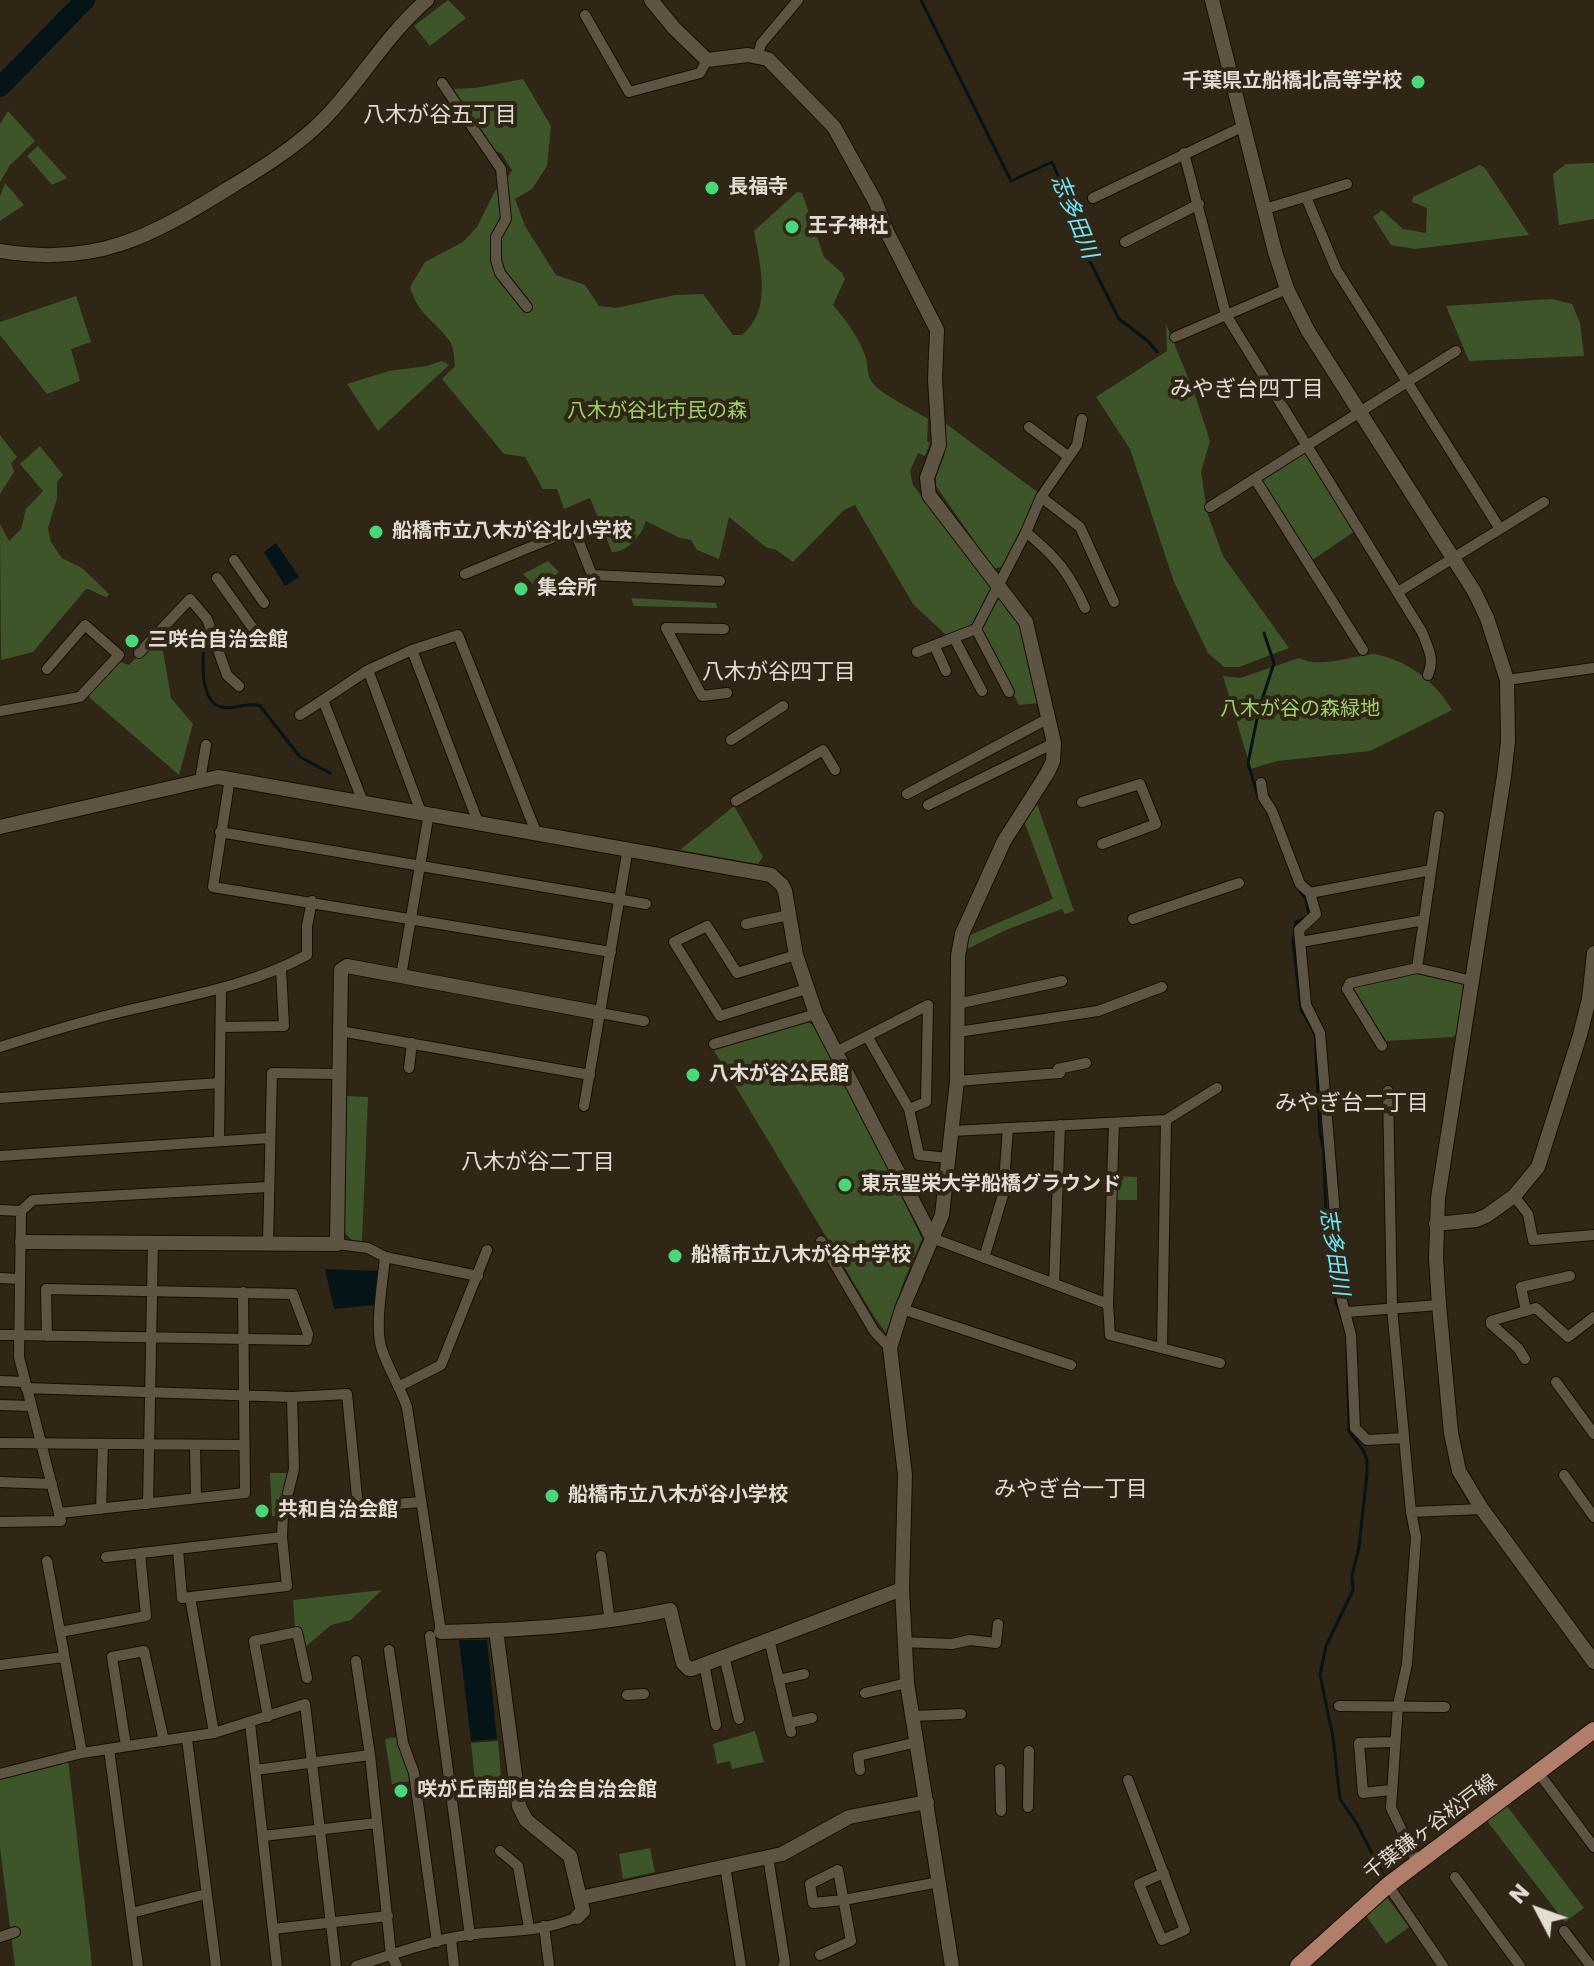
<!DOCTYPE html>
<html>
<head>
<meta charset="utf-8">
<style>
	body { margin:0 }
	#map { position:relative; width:1594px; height:1966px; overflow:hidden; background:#2f2616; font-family:Poppins,sans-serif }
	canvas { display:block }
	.north { position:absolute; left:1498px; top:1870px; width:80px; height:80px; -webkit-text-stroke:6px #2f2616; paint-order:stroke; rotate:311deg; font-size:22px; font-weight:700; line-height:32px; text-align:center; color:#e2dcd2 }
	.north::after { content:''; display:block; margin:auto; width:28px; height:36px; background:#e2dcd2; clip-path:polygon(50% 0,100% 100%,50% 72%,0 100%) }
</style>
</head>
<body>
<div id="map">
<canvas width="1594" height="1966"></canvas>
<div class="north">N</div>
</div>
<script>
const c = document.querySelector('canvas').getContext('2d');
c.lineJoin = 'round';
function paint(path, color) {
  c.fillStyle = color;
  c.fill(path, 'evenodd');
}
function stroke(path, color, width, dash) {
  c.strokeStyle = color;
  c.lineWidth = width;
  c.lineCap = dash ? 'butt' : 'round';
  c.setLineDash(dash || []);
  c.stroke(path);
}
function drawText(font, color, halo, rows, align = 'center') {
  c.font = font + ' Poppins,"Noto Sans JP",sans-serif';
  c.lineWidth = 8;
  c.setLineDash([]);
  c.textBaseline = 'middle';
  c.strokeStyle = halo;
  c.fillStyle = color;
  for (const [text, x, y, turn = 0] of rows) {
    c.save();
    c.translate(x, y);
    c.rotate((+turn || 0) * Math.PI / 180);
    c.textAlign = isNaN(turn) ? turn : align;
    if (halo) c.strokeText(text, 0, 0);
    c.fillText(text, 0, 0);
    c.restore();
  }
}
paint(new Path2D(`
	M 448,0 L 466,18 L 430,46 L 414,26 Z
	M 523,79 L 551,126 L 547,166 L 532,189 L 515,199 L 525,226 L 556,275 L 585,285 L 599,306 L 616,308 L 675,295 L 703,294 L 733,335 L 742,335 C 773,309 760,266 754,231 L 797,192 L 802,193 L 824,257 L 842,273 L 845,279 L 833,305 C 847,322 859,337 866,358 C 868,366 867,375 872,382 C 880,394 913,409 928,419 L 927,441 L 930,443 L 925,456 L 918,453 L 910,471 L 913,485 L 1017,621 L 1022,632 L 1039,703 L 1019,705 L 981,631 L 947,636 L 913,604 L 855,505 L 844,510 L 793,562 L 775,549 L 767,548 L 729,517 L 719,559 L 697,550 L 691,540 L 680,538 L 646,521 C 641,536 628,552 612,552 L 590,498 L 564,509 L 557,489 L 543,489 L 525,457 L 504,454 L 442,379 L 455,366 C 454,358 454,346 449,340 C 434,320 418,315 410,287 L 425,262 L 463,242 L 477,227 L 495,191 L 507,179 L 512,170 L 501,153 L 493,151 L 451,89 L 475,88 Z
	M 8,111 L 35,141 L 10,165 L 0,182 L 0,124 Z
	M 38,146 L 67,178 L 52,185 L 27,156 Z
	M 1594,163 L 1594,219 L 1559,225 L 1553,174 L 1566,164 Z
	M 1480,165 L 1485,168 L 1529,235 L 1415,249 L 1391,245 L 1373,217 L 1382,210 L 1403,229 L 1426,233 L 1427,208 L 1412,202 L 1413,197 Z
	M 5,183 L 24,205 L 0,221 L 0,196 Z
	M 76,296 L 91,342 L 71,349 L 80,381 L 47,394 L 0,335 L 0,322 Z
	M 1552,299 L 1572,304 L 1580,323 L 1584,356 L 1469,361 L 1446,306 Z
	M 1166,324 L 1194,392 L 1210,441 L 1201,472 L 1207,512 L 1223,556 L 1289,648 L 1239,667 L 1224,667 L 1208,653 L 1174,582 L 1130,449 L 1096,397 L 1167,351 Z
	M 442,361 L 449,365 L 378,431 L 347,384 L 389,371 L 427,366 Z
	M 945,423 L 1040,494 L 1003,566 L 994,569 L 936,486 L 936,477 L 944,456 Z
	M 0,435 L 17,457 L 11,463 L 14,472 L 0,494 Z
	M 40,446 L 63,475 L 57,482 L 57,498 L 48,528 L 51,542 L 62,558 L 82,568 L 109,594 L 107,597 C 100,596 94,590 86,589 L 33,652 L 1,660 L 0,524 L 9,541 L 21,529 L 26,509 L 43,491 L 20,464 Z
	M 1301,452 L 1306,455 L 1355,531 L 1311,561 L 1261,483 L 1262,478 Z
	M 548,561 L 559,572 L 538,589 L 523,574 Z
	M 631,598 L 716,603 L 717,608 L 634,606 Z
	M 160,633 L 171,698 L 193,724 L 179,775 L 90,698 L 89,695 L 118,661 L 129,665 Z
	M 1374,654 C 1407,660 1435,681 1452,710 L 1370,751 L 1277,761 L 1251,769 L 1223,676 L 1240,678 L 1299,658 C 1321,669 1351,656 1374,654 Z
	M 1037,804 L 1074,911 L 1065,914 L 1062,909 L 1008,929 L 965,950 L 968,936 L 1053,899 L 1024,821 Z
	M 734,806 L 763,857 L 758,864 L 680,850 Z
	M 1420,973 L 1461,981 L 1465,985 L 1458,1033 L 1453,1037 L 1386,1041 L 1352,991 L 1354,984 Z
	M 805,1021 L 813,1025 L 870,1130 L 922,1239 L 905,1278 L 886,1333 L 875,1318 L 713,1049 Z
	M 345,1096 L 368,1097 L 362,1241 L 353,1241 L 344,1232 Z
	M 1115,1176 L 1137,1177 L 1137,1200 L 1115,1200 Z
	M 270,1473 L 288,1473 L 278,1516 L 272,1516 Z
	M 382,1590 L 351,1620 L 331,1625 L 304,1648 L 295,1628 L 293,1600 Z
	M 755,1731 L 764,1762 L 732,1769 L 730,1761 L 717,1764 L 713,1744 Z
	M 397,1737 L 411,1781 L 392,1784 L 385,1739 Z
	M 498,1741 L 502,1787 L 476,1790 L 471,1743 Z
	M 68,1760 L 92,1966 L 15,1966 L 0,1848 L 0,1778 Z
	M 1507,1806 L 1584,1908 L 1565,1922 L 1487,1821 Z
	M 650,1848 L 655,1872 L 623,1879 L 619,1854 Z
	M 1386,1896 L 1409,1927 L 1386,1944 L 1365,1914 Z`), '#3d5529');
paint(new Path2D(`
	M 276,543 L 299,577 L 285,586 L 264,552 Z
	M 325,1269 L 378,1271 L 374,1305 L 334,1309 Z
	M 459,1640 L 487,1640 L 497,1739 L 471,1741 Z`), '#051417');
stroke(new Path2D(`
	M 921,0 L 1011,181 L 1052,162 L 1060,180 L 1070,222 L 1119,319 L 1148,341 L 1157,352
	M 205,628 C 204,647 196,700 221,707 C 234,711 247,701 260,706 L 300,757 L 330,773
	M 1264,633 L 1274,663 L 1259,709 L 1248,763 L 1258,797 L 1266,810
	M 1295,884 L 1306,899 L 1309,916 L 1296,922 L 1293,941 L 1301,1009 L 1315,1034 L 1320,1132 L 1324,1152 L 1326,1219 L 1336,1302 L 1340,1312
	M 1347,1351 L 1349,1431 L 1363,1450 L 1367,1460 L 1367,1474 L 1359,1547 L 1352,1576 L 1353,1590 L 1326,1646 L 1320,1675 L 1333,1737 L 1340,1799 L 1357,1824 L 1383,1875`), '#051417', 3);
stroke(new Path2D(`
	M 0,87 L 85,0`), '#051417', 20);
const street = new Path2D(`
	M 585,15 L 629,92 L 700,73 L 707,60
	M 758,55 L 761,44 L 798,0
	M 442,83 L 501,169 L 506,219 L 496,237 L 496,260 L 500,273 L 527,307
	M 1184,153 L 1226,315 L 1422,632 C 1428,648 1435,659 1428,675
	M 1306,197 L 1336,269 L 1500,529
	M 1093,198 L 1244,126
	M 1265,209 L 1347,184
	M 1125,242 L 1199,204
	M 1175,337 L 1287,289
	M 1029,427 L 1069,457
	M 1255,479 L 1363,650
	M 1041,497 L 1080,527 L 1114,602
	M 1210,507 L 1456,351
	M 1026,532 C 1056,557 1069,572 1085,608
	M 234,560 L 264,603
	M 465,574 L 574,529 L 592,575 L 720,581
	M 217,578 L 252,627
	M 1398,592 L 1544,502
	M 724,629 L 666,628 L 702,696 L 727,693
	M 976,629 L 1009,692
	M 954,638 L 982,691
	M 934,645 L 946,671
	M 412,650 L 478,822
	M 917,652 L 976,629 L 1026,532 L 1041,497 L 1077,445 L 1082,419
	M 139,653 L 190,599 L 207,619 L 227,675 L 239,686
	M 1507,680 L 1594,668
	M 0,711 L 80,697 L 119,655 L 85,625 L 47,669
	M 300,715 L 323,700
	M 731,740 L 783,706
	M 230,778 L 213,887 L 611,952
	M 200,780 L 206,745
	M 1261,783 L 1263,797 L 1272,811 L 1300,884 L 1310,893 L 1316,914 L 1299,930 L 1306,1005 L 1320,1033 L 1342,1301 L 1351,1335 L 1355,1428 L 1367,1440 L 1404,1438
	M 907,794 L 1049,718
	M 736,801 L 823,750 L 835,770
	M 363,802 L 323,700 L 368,670
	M 1082,802 L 1140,784 L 1156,824 L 1102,844
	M 928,805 L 1054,743
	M 421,812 L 368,670 L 412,650 L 458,635 L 536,832
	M 220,832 L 646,904
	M 1310,893 L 1431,870
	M 1133,919 L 1239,883
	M 746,924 L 789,915
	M 1301,942 L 1424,920
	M 796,955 L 737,973 L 707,926 L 674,942 L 720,1016 L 806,989
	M 1417,968 L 1439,816
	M 401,976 L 429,813
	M 957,1004 L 1062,981
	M 600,1013 L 644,1021
	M 221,1027 L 284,1026 L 281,969
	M 340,1031 L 590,1075
	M 958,1032 L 1098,1011 L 1162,987
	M 867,1036 L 909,1109 L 919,1155 L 948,1158
	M 714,1044 L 816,1014
	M 1382,1046 L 1347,989 L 1350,983 L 1417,968 L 1473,981
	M 0,1047 C 41,1034 83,1021 125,1011 C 187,996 250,986 307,955 L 307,926 L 312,901
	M 836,1052 L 928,1005 L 926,1102 L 909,1109
	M 409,1068 L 412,1043
	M 957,1081 L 1060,1073 L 1058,1069 L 1086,1063
	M 1388,1091 L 1392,1308 L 1411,1512 L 1416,1537 L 1407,1664 L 1398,1705 L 1391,1808 L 1417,1862
	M 0,1098 L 220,1083
	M 584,1106 L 628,848
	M 1114,1123 L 1108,1304 L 1110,1335 L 1220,1363
	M 952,1131 L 1166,1120 L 1217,1088
	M 219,1141 L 221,988
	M 0,1156 L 269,1138
	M 1514,1196 L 1528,1214 L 1533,1240 L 1594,1235
	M 0,1210 L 21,1211
	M 932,1238 L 1108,1304
	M 821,1241 L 874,1331 L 890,1348
	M 268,1243 L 272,1073 L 339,1074
	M 337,1244 L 368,1248 L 385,1257 L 478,1276
	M 385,1257 C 383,1282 374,1328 382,1350 C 389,1370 400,1387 407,1407 L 441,1632
	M 984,1258 L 1003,1195 L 1008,1128
	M 0,1278 L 19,1279
	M 1054,1284 L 1060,1125
	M 902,1309 L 1071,1365
	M 1526,1311 L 1521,1287 L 1570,1276
	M 1347,1312 L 1439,1305
	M 1491,1321 L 1536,1308 L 1568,1337 L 1594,1317
	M 1491,1324 L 1518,1348 L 1525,1359
	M 0,1335 L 18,1335 L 307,1340 L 308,1334 L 293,1294 L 46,1289 L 47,1336
	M 1162,1348 L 1166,1120
	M 0,1381 L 24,1382
	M 1556,1382 L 1594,1434
	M 400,1386 L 441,1365 L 487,1250
	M 26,1388 L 292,1397 L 347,1394 L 358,1507
	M 0,1405 L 31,1406
	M 0,1443 L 243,1445
	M 195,1445 L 196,1498
	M 1564,1475 L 1594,1517
	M 0,1482 L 52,1484
	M 148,1504 L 153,1242
	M 101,1509 L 103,1444
	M 1411,1512 L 1482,1509
	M 60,1513 L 245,1493 L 243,1292
	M 283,1513 L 421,1502
	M 0,1522 L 61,1521 L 19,1357 L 21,1211 L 33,1200 L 268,1187
	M 178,1549 L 182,1598 L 287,1586 L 282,1537 L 283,1513 L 294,1469 L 292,1397
	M 601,1556 L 610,1622
	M 106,1557 L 282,1537
	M 47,1561 L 82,1753
	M 190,1597 L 214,1733
	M 60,1632 L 146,1616 L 140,1553
	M 430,1636 L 470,1936
	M 769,1639 L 791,1732
	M 903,1642 L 952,1644 L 970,1640 L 996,1643 L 998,1624
	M 389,1650 L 403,1743 L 414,1773 L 437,1942
	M 724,1656 L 739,1719
	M 356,1661 L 370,1755 L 391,1955 L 397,1966
	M 704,1664 L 716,1725
	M 0,1665 L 64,1657
	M 778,1680 L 804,1674
	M 865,1693 L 907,1683
	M 627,1695 L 644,1694
	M 1339,1706 L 1445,1707
	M 913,1716 L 961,1714
	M 268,1717 L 254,1641 L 297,1632 L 307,1678
	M 250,1723 L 277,1966
	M 789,1723 L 812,1718
	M 187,1739 L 216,1966
	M 126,1746 L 112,1657 L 144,1651 L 164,1741
	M 109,1749 L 138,1966
	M 1000,1769 L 1001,1811
	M 255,1770 L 370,1755
	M 860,1770 L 858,1756 L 917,1742
	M 1538,1772 L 1594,1847
	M 0,1774 L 82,1753 L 214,1733 L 305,1704 L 336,1966
	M 1128,1780 L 1185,1930 L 1162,1940 L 1139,1884 L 1164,1873
	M 1391,1790 L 1363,1793 L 1359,1743 L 1395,1742
	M 417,1794 L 450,1790
	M 1028,1807 L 1029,1751
	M 263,1836 L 377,1823
	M 500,1851 L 518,1866 L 529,1928
	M 768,1857 L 785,1963 L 783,1966
	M 725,1866 L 741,1966
	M 1455,1877 L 1520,1966
	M 1388,1885 L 1443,1966
	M 131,1913 L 206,1894
	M 544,1926 L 549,1965
	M 273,1929 L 388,1916
	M 1564,1931 L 1591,1966
	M 0,1937 L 15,1932
	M 451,1939 L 454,1966
	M 820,1955 L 851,1941 L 838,1870 L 810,1884 L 813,1903 L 844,1900 L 939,1882
	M 356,1966 C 398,1953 441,1936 485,1933 C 515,1931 549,1930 577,1917`);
const secondary = new Path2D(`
	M 651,0 L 674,28 L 707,60 L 748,55 L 768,59 L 834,127 L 876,203 L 887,232 L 937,330 L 935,379 L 939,445 L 927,478 L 929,495 L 1026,622 L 1054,743 L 1053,761 L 1048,772 L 1004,841 L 962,934 L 958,956 L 957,1081 L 942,1215 L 902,1309 L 890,1348 L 905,1475 L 902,1589 L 907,1683 L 952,1966
	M 1212,0 L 1275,252 L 1287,289 L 1308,331 L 1474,591 L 1487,618 L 1507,680 L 1508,741 L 1504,776 L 1438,1198 L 1436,1258 L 1439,1305 L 1451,1433 L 1459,1471 L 1482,1509 L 1594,1662
	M 0,251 C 96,267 150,237 229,188 C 262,168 296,147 323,120 C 361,81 386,35 427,0
	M 0,827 L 218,777 L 771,875 L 782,885 L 785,891 L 796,955 L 816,1014 L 932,1238
	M 1436,1224 L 1476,1220 L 1486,1216 L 1514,1196 L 1538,1167 L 1580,1035 L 1589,999 L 1594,953
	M 22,1242 L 337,1244 L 341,970 L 347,966 L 600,1013
	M 496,1630 L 519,1806 L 526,1820 L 570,1856 L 583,1911 L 577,1917
	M 441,1632 C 519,1630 594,1626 670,1610 L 683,1663 L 689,1669 L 692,1669 L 902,1589
	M 580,1898 L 782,1854 L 849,1817 L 927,1802`);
const primary = new Path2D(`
	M 1298,1966 L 1388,1885 L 1594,1730`);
stroke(street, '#170e02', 12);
stroke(secondary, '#170e02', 16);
stroke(primary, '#170e02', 18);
stroke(street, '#5e5444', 10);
stroke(secondary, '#5e5444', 14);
stroke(primary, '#b27e6c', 16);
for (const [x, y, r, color] of [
	[1418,82,8,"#48d779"],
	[712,188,8,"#48d779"],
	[792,227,8,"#48d779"],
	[376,532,8,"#48d779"],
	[521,589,8,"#48d779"],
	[132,641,8,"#48d779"],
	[693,1075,8,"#48d779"],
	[845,1185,8,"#48d779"],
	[675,1256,8,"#48d779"],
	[552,1496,8,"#48d779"],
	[262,1511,8,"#48d779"],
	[401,1791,8,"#48d779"]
]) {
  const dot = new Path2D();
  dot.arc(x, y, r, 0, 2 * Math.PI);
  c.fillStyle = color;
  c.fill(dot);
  stroke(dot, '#2f2616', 3);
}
drawText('bold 20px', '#e2dcd2', '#2f2616', [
	["千葉県立船橋北高等学校",1402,82,"right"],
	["長福寺",728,188],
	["王子神社",808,227],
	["船橋市立八木が谷北小学校",392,532],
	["集会所",537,589],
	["三咲台自治会館",148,641],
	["八木が谷公民館",709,1075],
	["東京聖栄大学船橋グラウンド",861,1185],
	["船橋市立八木が谷中学校",691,1256],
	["船橋市立八木が谷小学校",568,1496],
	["共和自治会館",278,1511],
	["咲が丘南部自治会自治会館",417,1791]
], 'left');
drawText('20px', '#9cd26d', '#2f2616', [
	["八木が谷北市民の森",657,412],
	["八木が谷の森緑地",1300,710]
]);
drawText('20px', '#e2dcd2', '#2f2616', [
	["千葉鎌ヶ谷松戸線",1431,1828,-37]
]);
drawText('22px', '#e2dcd2', '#2f2616', [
	["八木が谷五丁目",440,116],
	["みやぎ台四丁目",1247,390],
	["八木が谷四丁目",779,673],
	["みやぎ台二丁目",1352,1104],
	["八木が谷二丁目",538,1163],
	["みやぎ台一丁目",1071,1490]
]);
drawText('italic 22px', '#6be8fe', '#2f2616', [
	["志多田川",1073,217,68],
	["志多田川",1333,1252,81]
]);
</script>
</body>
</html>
